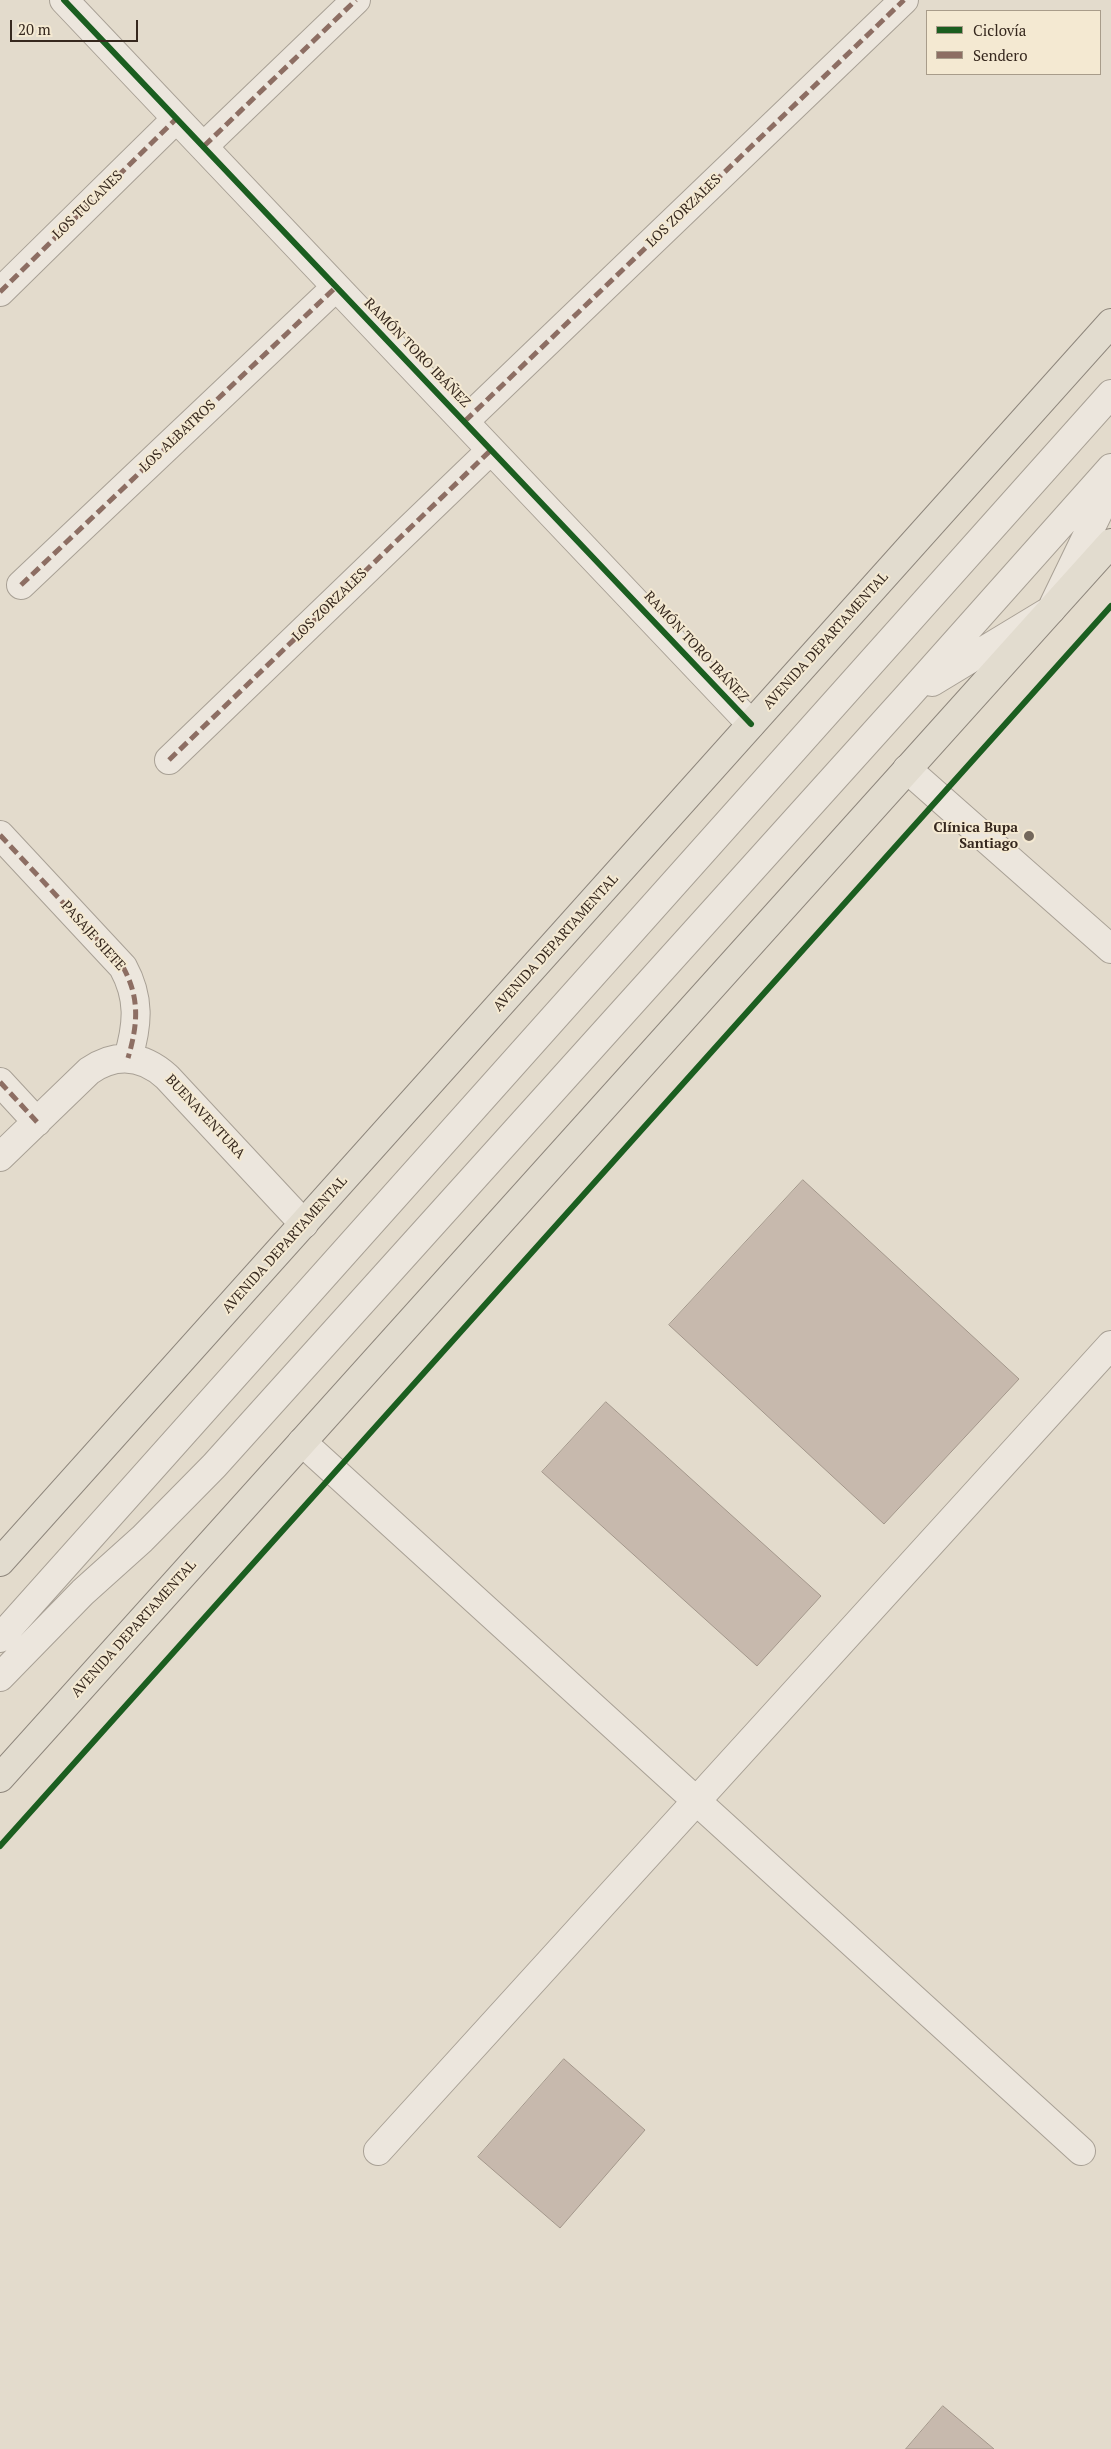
<!DOCTYPE html>
<html>
<head>
<meta charset="utf-8">
<style>
	body { margin:0 }
	#map { position:relative; width:1111px; height:2449px; overflow:hidden; background:#e3dbcc; font-family:"PT Serif",serif }
	canvas { display:block }
	.legend { position:absolute; left:926px; top:10px; width:175px; height:65px; box-sizing:border-box; background:#f4e9d2; border:1px solid #a89c8a; margin:0; padding:6px 9px; list-style:none; font-size:15px; color:#36281e }
	.legend li { display:flex; align-items:center; gap:10px; height:25px }
	.legend b { width:25px; border:1px solid #a89c8a }
	.scale { position:absolute; left:10px; top:20px; width:128px; height:22px; box-sizing:border-box; border:2px solid #36281e; border-top:0; padding-left:6px; font-size:15px; line-height:18px; white-space:nowrap; color:#36281e; -webkit-text-stroke:4px #f4e9d2; paint-order:stroke }
</style>
</head>
<body>
<div id="map">
<canvas width="1111" height="2449"></canvas>
<ul class="legend">
<li><b style="height:6px;background:#1b5e20"></b>Ciclovía</li>
<li><b style="height:6px;background:#8d6e63"></b>Sendero</li>
</ul>
<div class="scale">20 m</div>
</div>
<script>
const c = document.querySelector('canvas').getContext('2d');
c.lineJoin = 'round';
function paint(path, color) {
  c.fillStyle = color;
  c.fill(path, 'evenodd');
}
function stroke(path, color, width, dash) {
  c.strokeStyle = color;
  c.lineWidth = width;
  c.lineCap = dash ? 'butt' : 'round';
  c.setLineDash(dash || []);
  c.stroke(path);
}
function drawText(font, color, halo, rows, align = 'center') {
  c.font = font + ' "PT Serif",serif';
  c.lineWidth = 4;
  c.setLineDash([]);
  c.textBaseline = 'middle';
  c.strokeStyle = halo;
  c.fillStyle = color;
  for (const [text, x, y, turn = 0] of rows) {
    c.save();
    c.translate(x, y);
    c.rotate((+turn || 0) * Math.PI / 180);
    c.textAlign = isNaN(turn) ? turn : align;
    if (halo) c.strokeText(text, 0, 0);
    c.fillText(text, 0, 0);
    c.restore();
  }
}
const building = new Path2D(`
	M 803,1180 L 1019,1379 L 884,1524 L 669,1325 Z
	M 606,1402 L 821,1596 L 757,1666 L 542,1472 Z
	M 564,2059 L 645,2130 L 560,2228 L 478,2157 Z
	M 943,2406 L 994,2449 L 906,2449 Z`);
paint(building, '#c7b9ad');
stroke(building, '#a3978b', 1);
const minor = new Path2D(`
	M 64,0 L 751,724
	M 204,146 L 356,0
	M 0,292 L 176,119
	M 465,421 L 904,0
	M 21,585 L 336,287
	M 932,682 L 1051,610 L 1111,486
	M 169,760 L 491,450
	M 907,769 L 1111,949
	M 0,835 L 123,967 C 140,998 138,1024 128,1058
	M 0,1082 L 37,1122
	M 0,1157 L 89,1071 C 116,1052 143,1055 167,1077 L 304,1224
	M 302,1442 L 1081,2151
	M 0,1638 L 1111,394
	M 0,1677 L 83,1592 L 142,1539 L 214,1466 L 907,697 L 1111,468
	M 378,2151 L 1111,1345`);
const major = new Path2D(`
	M 0,1562 L 1111,323
	M 0,1778 L 1111,543`);
stroke(minor, '#a8a095', 30);
stroke(major, '#8e867c', 30);
stroke(minor, '#ece6dd', 28);
stroke(major, '#e2dccf', 28);
stroke(new Path2D(`
	M 204,146 L 356,0
	M 0,292 L 176,119
	M 465,421 L 904,0
	M 21,585 L 336,287
	M 169,760 L 491,450
	M 0,835 L 123,967 C 140,998 138,1024 128,1058
	M 0,1082 L 37,1122`), '#8d6e63', 5, [10, 5]);
stroke(new Path2D(`
	M 64,0 L 751,724
	M 0,1846 L 1111,606`), '#1b5e20', 6);
for (const [x, y, r, color] of [
	[1029,836,6,"#73675b"]
]) {
  const dot = new Path2D();
  dot.arc(x, y, r, 0, 2 * Math.PI);
  c.fillStyle = color;
  c.fill(dot);
  stroke(dot, '#f4e9d2', 2);
}
drawText('14px', '#36281e', '#f4e9d2', [
	["LOS TUCANES",88,205,-44],
	["LOS ZORZALES",684,211,-44],
	["RAMÓN TORO IBÁÑEZ",417,353,46],
	["LOS ALBATROS",178,436,-43],
	["LOS ZORZALES",330,605,-44],
	["AVENIDA DEPARTAMENTAL",826,641,-48],
	["RAMÓN TORO IBÁÑEZ",696,647,47],
	["PASAJE SIETE",93,936,48],
	["AVENIDA DEPARTAMENTAL",556,943,-48],
	["BUENAVENTURA",205,1117,47],
	["AVENIDA DEPARTAMENTAL",285,1245,-48],
	["AVENIDA DEPARTAMENTAL",134,1629,-48]
]);
drawText('bold 14px', '#36281e', '#f4e9d2', [
	["Clínica Bupa",1018,828],
	["Santiago",1018,844]
], 'right');
</script>
</body>
</html>
